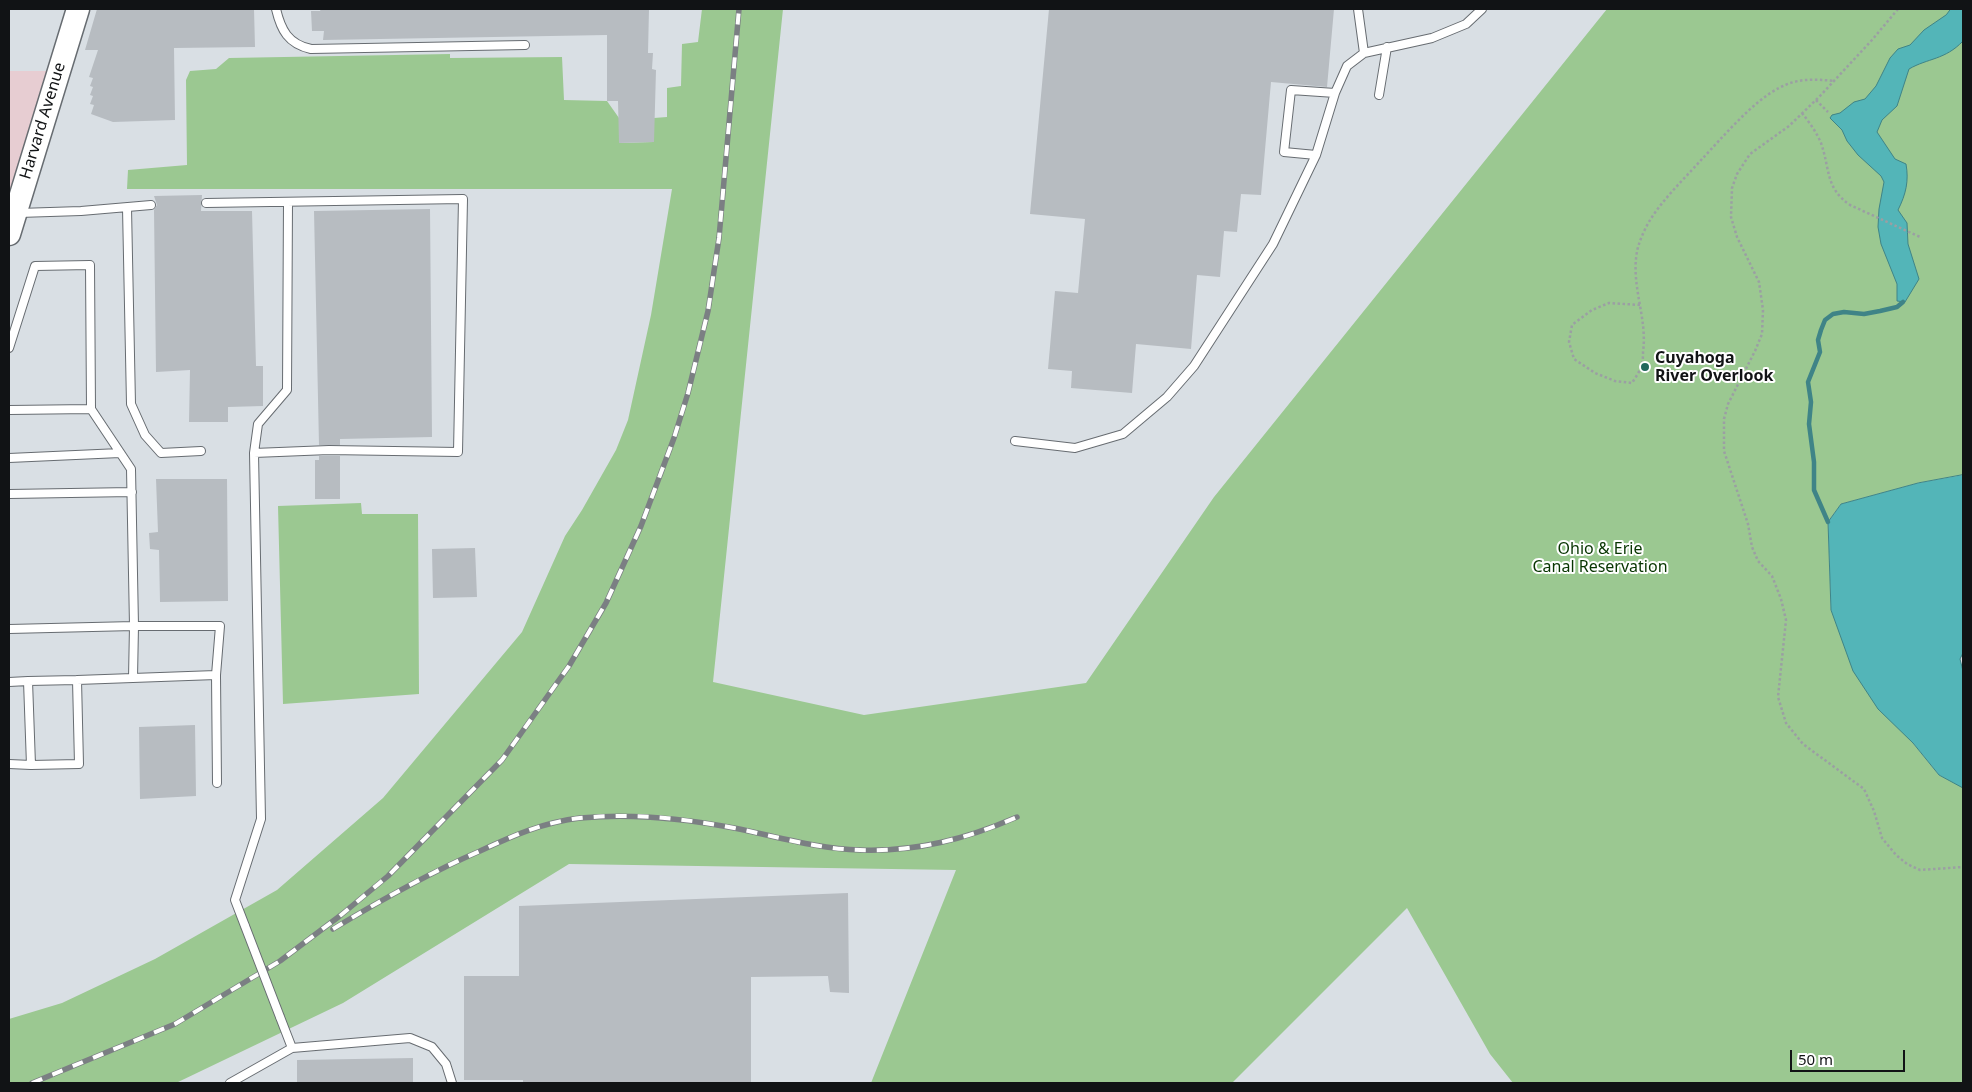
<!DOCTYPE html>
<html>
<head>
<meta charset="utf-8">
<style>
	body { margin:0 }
	#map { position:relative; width:1972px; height:1092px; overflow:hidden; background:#d9dfe4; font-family:"Noto Sans",sans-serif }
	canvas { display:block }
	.frame { position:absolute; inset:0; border:10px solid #111315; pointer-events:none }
	.scale { position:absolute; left:1790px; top:1050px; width:115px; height:22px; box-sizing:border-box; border:2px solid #111315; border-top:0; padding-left:6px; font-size:15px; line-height:18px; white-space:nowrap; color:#111315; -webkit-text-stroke:4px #fff; paint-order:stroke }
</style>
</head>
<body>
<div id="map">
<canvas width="1972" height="1092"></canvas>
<div class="frame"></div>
<div class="scale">50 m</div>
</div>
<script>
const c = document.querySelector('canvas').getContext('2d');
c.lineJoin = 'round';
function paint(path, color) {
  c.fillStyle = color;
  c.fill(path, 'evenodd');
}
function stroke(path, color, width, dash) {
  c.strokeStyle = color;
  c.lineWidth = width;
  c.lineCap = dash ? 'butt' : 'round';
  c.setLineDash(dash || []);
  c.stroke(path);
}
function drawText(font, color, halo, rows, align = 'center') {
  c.font = font + ' "Noto Sans",sans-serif';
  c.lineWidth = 4;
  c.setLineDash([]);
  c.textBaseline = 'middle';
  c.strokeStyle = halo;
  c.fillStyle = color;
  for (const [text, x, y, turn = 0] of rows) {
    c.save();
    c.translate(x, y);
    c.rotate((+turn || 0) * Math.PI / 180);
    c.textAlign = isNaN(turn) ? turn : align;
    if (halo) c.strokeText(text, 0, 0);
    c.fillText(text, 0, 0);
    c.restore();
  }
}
paint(new Path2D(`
	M 9,71 L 59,71 L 9,234 Z`), '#e7cdd2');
paint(new Path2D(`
	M 702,9 L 783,9 L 713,682 L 864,715 L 1086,683 L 1214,497 L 1607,9 L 1963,9 L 1963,475 L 1918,483 L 1841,504 L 1828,522 L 1831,610 L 1913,743 L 1939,775 L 1963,787 L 1963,1083 L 1513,1083 L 1490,1054 L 1407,908 L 1232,1083 L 871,1083 L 956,870 L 569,864 L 343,1003 L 176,1083 L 9,1083 L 9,1019 L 62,1003 L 155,959 L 277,890 L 383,798 L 522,632 L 565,536 L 582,510 L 616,450 L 628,420 L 651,315 L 672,189 L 127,189 L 128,170 L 187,165 L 186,80 L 190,71 L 216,69 L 229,58 L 450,54 L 450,58 L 562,57 L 564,100 L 607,101 L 619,118 L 619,143 L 653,142 L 654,118 L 667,117 L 667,88 L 681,86 L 682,44 L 698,42 Z
	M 361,503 L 362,514 L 418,514 L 419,694 L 283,704 L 278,506 Z`), '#9bc891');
const water = new Path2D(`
	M 1951,9 L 1963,9 L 1963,41 C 1945,60 1928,58 1909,69 L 1897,106 L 1882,120 L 1877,132 L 1895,159 L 1906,164 C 1909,181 1906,194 1898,210 L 1907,223 L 1908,244 L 1919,279 L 1905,302 L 1897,301 L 1897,284 L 1881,244 L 1878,227 L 1879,209 L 1884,182 L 1881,176 L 1858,155 L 1847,141 L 1842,130 L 1830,118 L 1832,115 L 1840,113 L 1854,102 L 1865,99 L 1876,86 L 1890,58 L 1898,49 L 1910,45 L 1924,30 L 1946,15 Z
	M 1963,475 L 1963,653 L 1960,659 L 1963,671 L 1963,788 L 1939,775 L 1913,743 L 1878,709 L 1853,671 L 1831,610 L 1828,522 L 1841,504 L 1918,483 Z`);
paint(water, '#53b5b8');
stroke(water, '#3f8487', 1);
stroke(new Path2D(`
	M 1828,522 L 1814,490 L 1814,462 L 1809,424 L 1811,402 L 1808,382 L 1820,352 L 1818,340 L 1821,330 L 1825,320 L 1833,314 L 1844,312 L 1864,314 L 1880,311 L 1897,307 L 1903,302`), '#3f8487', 4.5);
paint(new Path2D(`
	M 97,9 L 254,9 L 255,47 L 174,48 L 175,120 L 113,122 L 91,114 L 94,105 L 90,104 L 93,96 L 90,95 L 93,87 L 90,86 L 93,78 L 89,77 L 98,50 L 85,50 Z
	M 321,9 L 649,9 L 648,53 L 653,53 L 652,69 L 656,70 L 654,142 L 619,143 L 618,101 L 607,101 L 607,35 L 323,40 L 324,31 L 312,31 L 311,11 L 320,11 Z
	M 1049,9 L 1334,9 L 1327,87 L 1271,82 L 1261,195 L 1241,194 L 1237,232 L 1224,231 L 1220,277 L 1197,275 L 1191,349 L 1136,344 L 1132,393 L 1071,388 L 1072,371 L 1048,369 L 1055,291 L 1078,293 L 1085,219 L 1030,214 Z
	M 202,195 L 201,211 L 252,211 L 256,366 L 263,366 L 263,406 L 228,407 L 228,422 L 189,422 L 190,370 L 156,372 L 154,210 L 157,205 L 154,196 Z
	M 430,209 L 432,437 L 340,439 L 340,445 L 319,445 L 314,211 Z
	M 319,456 L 340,456 L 340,499 L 315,499 L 315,460 L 319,460 Z
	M 156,479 L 227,479 L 228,601 L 160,602 L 159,550 L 150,549 L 149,533 L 158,532 Z
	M 475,548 L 477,597 L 433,598 L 432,549 Z
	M 195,725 L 196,796 L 140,799 L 139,727 Z
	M 848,893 L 849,993 L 830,992 L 828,976 L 751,977 L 751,1083 L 523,1083 L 523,1080 L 464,1080 L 464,976 L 519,976 L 519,906 Z
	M 413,1058 L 413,1083 L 297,1083 L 297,1060 Z`), '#b7bcc1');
const service = new Path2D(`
	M 276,9 C 281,30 288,44 311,49 L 525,45
	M 1358,9 L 1364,53
	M 1335,93 L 1291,90 L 1284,152 L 1316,155 L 1335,93 L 1347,66 L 1364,53 L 1432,38 L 1466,24 L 1482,9
	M 1379,95 L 1387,47
	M 206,203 L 463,199 L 458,452 L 329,450 L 254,453 L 258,424 L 287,390 L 288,202
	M 127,208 L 131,404 L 145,435 L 161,453 L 201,451
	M 19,213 L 81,211 L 151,205
	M 9,348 L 35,266 L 90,265 L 91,409 L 131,469 L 134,626 L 220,626 L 216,675 L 77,680 L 79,764 L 31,765 L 28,681 L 9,682
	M 9,410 L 91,409
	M 1015,441 L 1075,448 L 1123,434 L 1167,397 L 1194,366 L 1273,244 L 1316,155
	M 9,458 L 120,453
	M 9,494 L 132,492
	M 9,629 L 134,626 L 133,678
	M 216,675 L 217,783
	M 28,681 L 77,680
	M 9,764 L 31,765
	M 245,926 L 235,900 L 261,819 L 254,453
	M 292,1048 L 410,1038 L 432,1047 L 446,1064 L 452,1083
	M 230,1083 L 292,1048 L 280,1017`);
const secondary = new Path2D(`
	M 9,234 L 78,9`);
stroke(service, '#676c71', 10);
stroke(secondary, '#676c71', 25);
stroke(new Path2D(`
	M 1898,9 L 1872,40 L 1820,96 L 1789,126 L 1750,154 L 1737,174 L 1732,188 L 1731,217 L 1737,237 L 1759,282 L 1763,310 L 1762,334 L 1755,351 L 1728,404 L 1724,419 L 1724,451 L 1748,524 L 1752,547 L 1758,561 L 1772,576 L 1781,599 L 1786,620 L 1778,697 L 1786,723 L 1803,744 L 1864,789 L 1874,811 L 1882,838 L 1896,855 L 1907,864 L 1920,870 L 1963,867
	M 1816,100 L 1828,112
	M 1802,113 C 1809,122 1817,133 1821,143 C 1830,168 1825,188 1850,205 L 1920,237
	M 1640,305 L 1609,303 L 1592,310 L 1572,325 L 1569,342 L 1574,359 L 1595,373 L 1615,381 L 1632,383 C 1635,378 1639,373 1641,367 C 1643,363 1643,357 1643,352 C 1648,317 1629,283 1638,247 C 1641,237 1646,226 1652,217 C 1666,196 1685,178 1702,159 C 1722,138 1753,101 1779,88 C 1797,78 1814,79 1834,81`), '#9b9fa3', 2.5, [2.5, 2.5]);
stroke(service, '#fff', 8);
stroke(secondary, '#fff', 22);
const rail = new Path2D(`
	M 333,929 C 381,900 429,873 480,851 C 512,836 544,822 580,818 C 632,813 682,818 734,828 C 775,836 817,849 860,850 C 916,852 966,839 1017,817
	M 32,1083 L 175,1024 L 280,961 L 341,915 L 388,876 L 502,760 L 569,666 L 606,603 L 641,526 L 674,438 L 688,393 L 708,311 L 719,238 L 739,9`);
stroke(rail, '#7b7f83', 5.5);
stroke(rail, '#fff', 4, [11]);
const serviceBridge = new Path2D(`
	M 245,926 L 280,1017`);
stroke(serviceBridge, '#676c71', 10, []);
stroke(serviceBridge, '#fff', 8);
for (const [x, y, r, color] of [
	[1645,367,5,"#21675b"]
]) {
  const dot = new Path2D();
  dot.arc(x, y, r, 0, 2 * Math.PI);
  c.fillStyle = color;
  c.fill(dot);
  stroke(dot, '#fff', 2);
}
drawText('16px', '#111315', '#fff', [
	["Harvard Avenue",43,121,-73]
]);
drawText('bold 16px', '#111315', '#fff', [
	["Cuyahoga",1655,358],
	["River Overlook",1655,376]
], 'left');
drawText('16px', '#073500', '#fff', [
	["Ohio & Erie",1600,549],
	["Canal Reservation",1600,567]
]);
</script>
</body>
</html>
